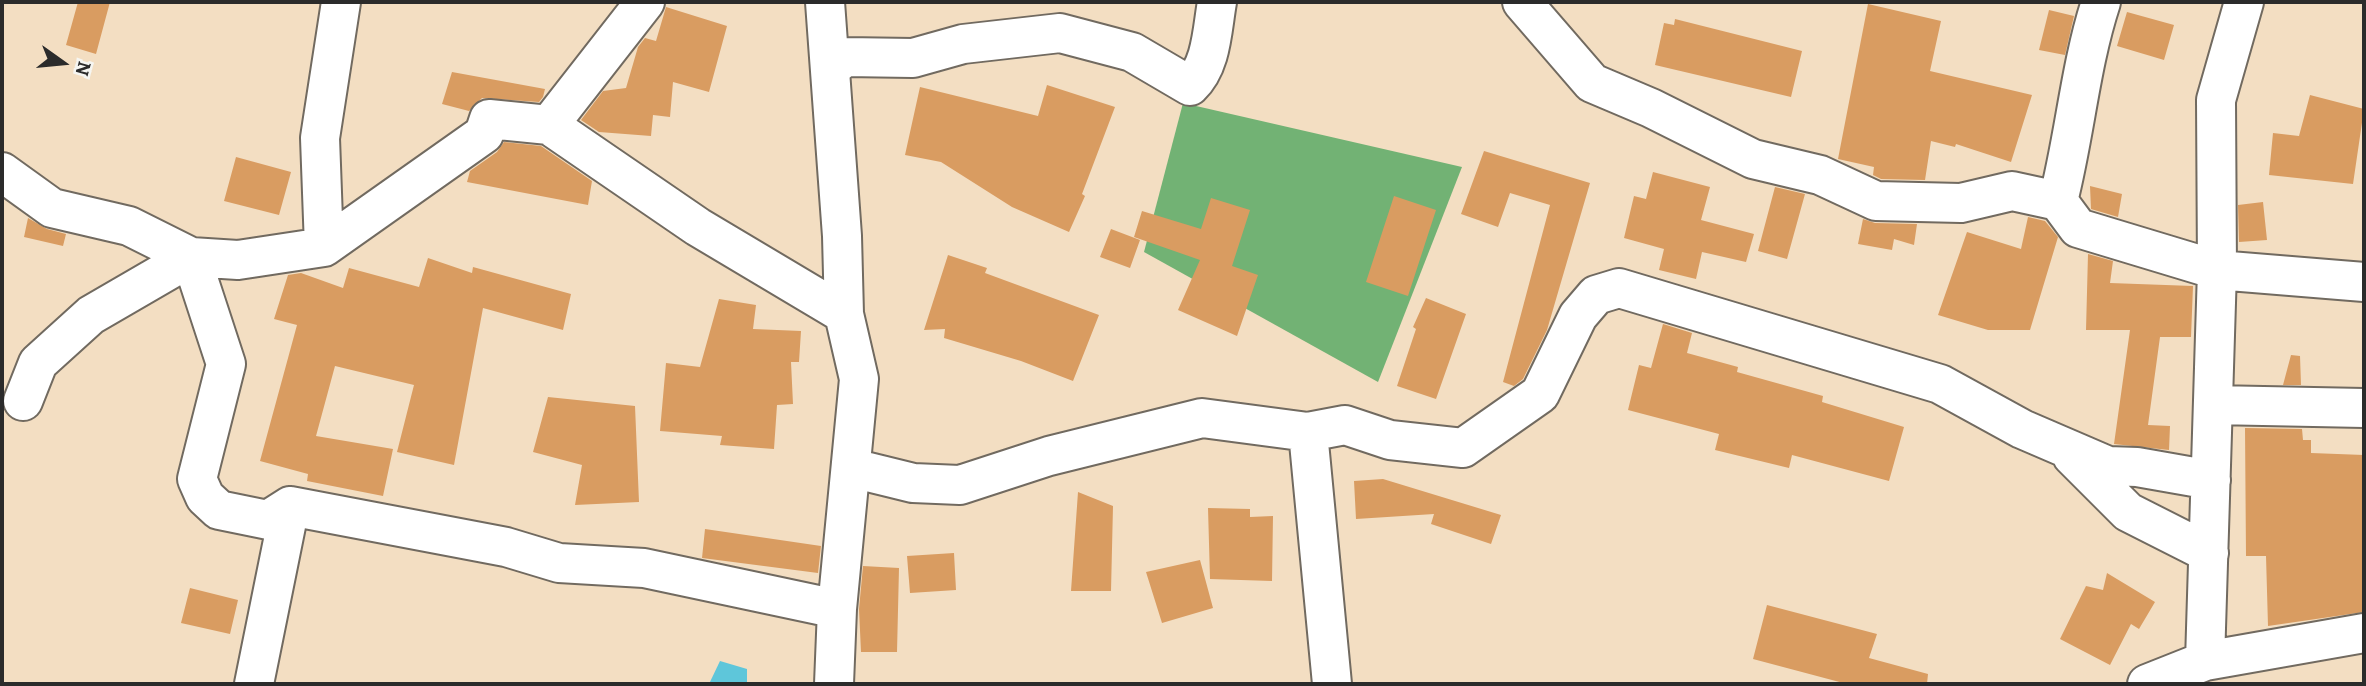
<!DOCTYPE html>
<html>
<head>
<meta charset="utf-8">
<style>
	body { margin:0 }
	#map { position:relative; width:2366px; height:686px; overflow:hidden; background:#f3dec2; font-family:Alegreya,serif }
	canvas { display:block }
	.frame { position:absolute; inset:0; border:4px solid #2b2b2b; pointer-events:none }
	.north { position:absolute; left:28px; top:28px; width:70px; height:70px; -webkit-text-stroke:5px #f6f6f2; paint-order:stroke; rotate:105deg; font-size:19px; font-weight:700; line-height:28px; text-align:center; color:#2b2b2b }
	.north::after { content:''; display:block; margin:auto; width:24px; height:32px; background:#2b2b2b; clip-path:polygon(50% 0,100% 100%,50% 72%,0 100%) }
</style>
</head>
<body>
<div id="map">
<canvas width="2366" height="686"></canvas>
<div class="frame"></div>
<div class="north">N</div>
</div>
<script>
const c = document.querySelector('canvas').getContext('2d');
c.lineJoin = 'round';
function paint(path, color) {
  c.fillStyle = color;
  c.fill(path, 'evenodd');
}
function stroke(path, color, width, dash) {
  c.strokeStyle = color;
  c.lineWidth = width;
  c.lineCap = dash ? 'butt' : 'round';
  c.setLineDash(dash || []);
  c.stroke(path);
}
paint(new Path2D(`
	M 1183,103 L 1462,167 L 1378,382 L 1144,252 Z`), '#72b274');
paint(new Path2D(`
	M 720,661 L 747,669 L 747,684 L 709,684 Z`), '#5ec6da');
paint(new Path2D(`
	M 78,2 L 110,2 L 96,54 L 66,45 Z
	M 1868,4 L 1941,21 L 1930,71 L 2032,95 L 2011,162 L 1956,144 L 1955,147 L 1931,141 L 1925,180 L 1881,179 L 1873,175 L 1874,167 L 1838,159 Z
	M 666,7 L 727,26 L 709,92 L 673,82 L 670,117 L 653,115 L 651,136 L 599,132 L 581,120 L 603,91 L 626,88 L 638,47 L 645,38 L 656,41 Z
	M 2049,10 L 2074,16 L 2065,55 L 2039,50 Z
	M 2127,12 L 2174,25 L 2164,60 L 2117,46 Z
	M 1675,19 L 1802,51 L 1791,97 L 1655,65 L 1664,23 L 1674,25 Z
	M 452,72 L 545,89 L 543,97 L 539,102 L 482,98 L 469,111 L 442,104 Z
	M 1047,85 L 1115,107 L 1082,194 L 1085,196 L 1069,232 L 1012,207 L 941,162 L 905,155 L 920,87 L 1038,116 Z
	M 2310,95 L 2364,109 L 2353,184 L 2269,175 L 2273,133 L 2299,136 Z
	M 504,142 L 541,146 L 592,181 L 588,205 L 467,182 L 470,171 L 497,152 Z
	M 1484,151 L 1590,183 L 1547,330 L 1523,379 L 1514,386 L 1503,382 L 1550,205 L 1510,193 L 1498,227 L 1461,214 Z
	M 236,157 L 291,172 L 279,215 L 224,201 Z
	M 1653,172 L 1710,187 L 1701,220 L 1754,234 L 1746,262 L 1702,252 L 1696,279 L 1659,270 L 1664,249 L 1624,238 L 1634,196 L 1646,199 Z
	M 2090,186 L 2122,194 L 2118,217 L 2091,209 Z
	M 1775,187 L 1805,194 L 1787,259 L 1758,251 Z
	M 1394,196 L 1436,210 L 1408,296 L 1366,282 Z
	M 1211,198 L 1250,210 L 1232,266 L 1258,275 L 1237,336 L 1178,310 L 1200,260 L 1134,237 L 1142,211 L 1201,229 Z
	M 2263,202 L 2267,240 L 2239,242 L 2238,205 Z
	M 2028,217 L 2045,221 L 2058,237 L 2030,330 L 1988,330 L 1938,315 L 1967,232 L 2021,249 Z
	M 28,218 L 47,229 L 66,234 L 63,246 L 24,237 Z
	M 1863,219 L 1875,223 L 1917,224 L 1914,245 L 1894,239 L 1892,250 L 1858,244 Z
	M 1111,229 L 1140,240 L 1130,268 L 1100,257 Z
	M 2088,254 L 2113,261 L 2110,283 L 2193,286 L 2191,337 L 2160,337 L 2148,425 L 2170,426 L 2169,450 L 2114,444 L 2130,330 L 2086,330 Z
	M 948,255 L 987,268 L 985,273 L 1099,315 L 1073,381 L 1021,361 L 944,338 L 945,329 L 924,330 Z
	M 428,258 L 472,273 L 473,267 L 571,294 L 563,330 L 483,308 L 454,465 L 397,452 L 414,385 L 335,366 L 316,436 L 393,449 L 383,496 L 307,481 L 308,474 L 260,461 L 297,325 L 274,319 L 288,275 L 301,273 L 343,288 L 349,268 L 419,287 Z
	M 1426,298 L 1466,314 L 1436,399 L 1397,386 L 1416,329 L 1413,327 Z
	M 719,299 L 756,305 L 753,329 L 801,331 L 799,362 L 791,362 L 793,404 L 777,405 L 774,449 L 720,445 L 722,436 L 660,431 L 666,363 L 700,367 Z
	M 1663,324 L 1692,333 L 1687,353 L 1738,367 L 1737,372 L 1823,396 L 1822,402 L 1904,427 L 1889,481 L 1792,455 L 1789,468 L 1715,450 L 1719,434 L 1628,410 L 1639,365 L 1651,368 Z
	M 2291,355 L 2300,356 L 2301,385 L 2283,385 Z
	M 548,397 L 635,406 L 639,502 L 575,505 L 582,465 L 533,452 Z
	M 2245,428 L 2302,429 L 2303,440 L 2311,440 L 2311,453 L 2364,455 L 2364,612 L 2268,626 L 2266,556 L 2246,556 Z
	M 1383,479 L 1501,515 L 1491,544 L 1431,524 L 1434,514 L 1356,519 L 1354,481 Z
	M 1078,492 L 1113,506 L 1111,591 L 1071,591 Z
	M 1208,508 L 1250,509 L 1250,517 L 1273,516 L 1272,581 L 1210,579 Z
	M 705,529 L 821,546 L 818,573 L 702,558 Z
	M 954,553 L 956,590 L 910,593 L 907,556 Z
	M 1200,560 L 1213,608 L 1162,623 L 1146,572 Z
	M 863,566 L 899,568 L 897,652 L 861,652 L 859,609 Z
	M 2107,573 L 2155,602 L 2139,629 L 2131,624 L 2110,665 L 2060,639 L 2086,586 L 2103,590 Z
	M 190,588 L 238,600 L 230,634 L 181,623 Z
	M 1767,605 L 1877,634 L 1869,658 L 1928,674 L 1927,684 L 1847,684 L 1753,659 Z`), '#d99c61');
const minor = new Path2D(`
	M 825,2 L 842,236 L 844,314 L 859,379 L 837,609 L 834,684
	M 1522,2 L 1592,83 L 1651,108 L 1753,159 L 1820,175 L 1876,201 L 1961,203 L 2012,191 L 2058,201 L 2078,228 L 2217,270 L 2364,282
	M 831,68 L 845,57 L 913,58 L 963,44 L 1060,33 L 1132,52 L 1190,86 C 1212,65 1212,30 1217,2
	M 549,125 L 698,227 L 844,314
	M 2,172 L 52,208 L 129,226 L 191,257 L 238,260 L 324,247 L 484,134 L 489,119 L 549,125 L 645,2
	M 2058,201 C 2075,135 2080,66 2101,2
	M 324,247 L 320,138 L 341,2
	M 23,401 L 38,363 L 91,315 L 191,257 L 226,364 L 197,479 L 205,497 L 219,510 L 268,520 L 290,506 L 254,684
	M 2213,405 L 2364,408
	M 1308,432 L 1345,425 L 1390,440 L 1463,448 L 1540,394 L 1578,316 L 1596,295 L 1619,288 L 1940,384 L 2022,429 L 2108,466 L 2137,467 L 2211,480
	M 2072,456 L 2128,512 L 2209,553
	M 852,468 L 913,483 L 960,485 L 1049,456 L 1202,418 L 1308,432 L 1332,684
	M 290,506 L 506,547 L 559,563 L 644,568 L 837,609
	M 2205,661 L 2217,270 L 2216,100 L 2244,2
	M 2147,684 L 2205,661 L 2364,633`);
stroke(minor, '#716a60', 42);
stroke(minor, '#fff', 38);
</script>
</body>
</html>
